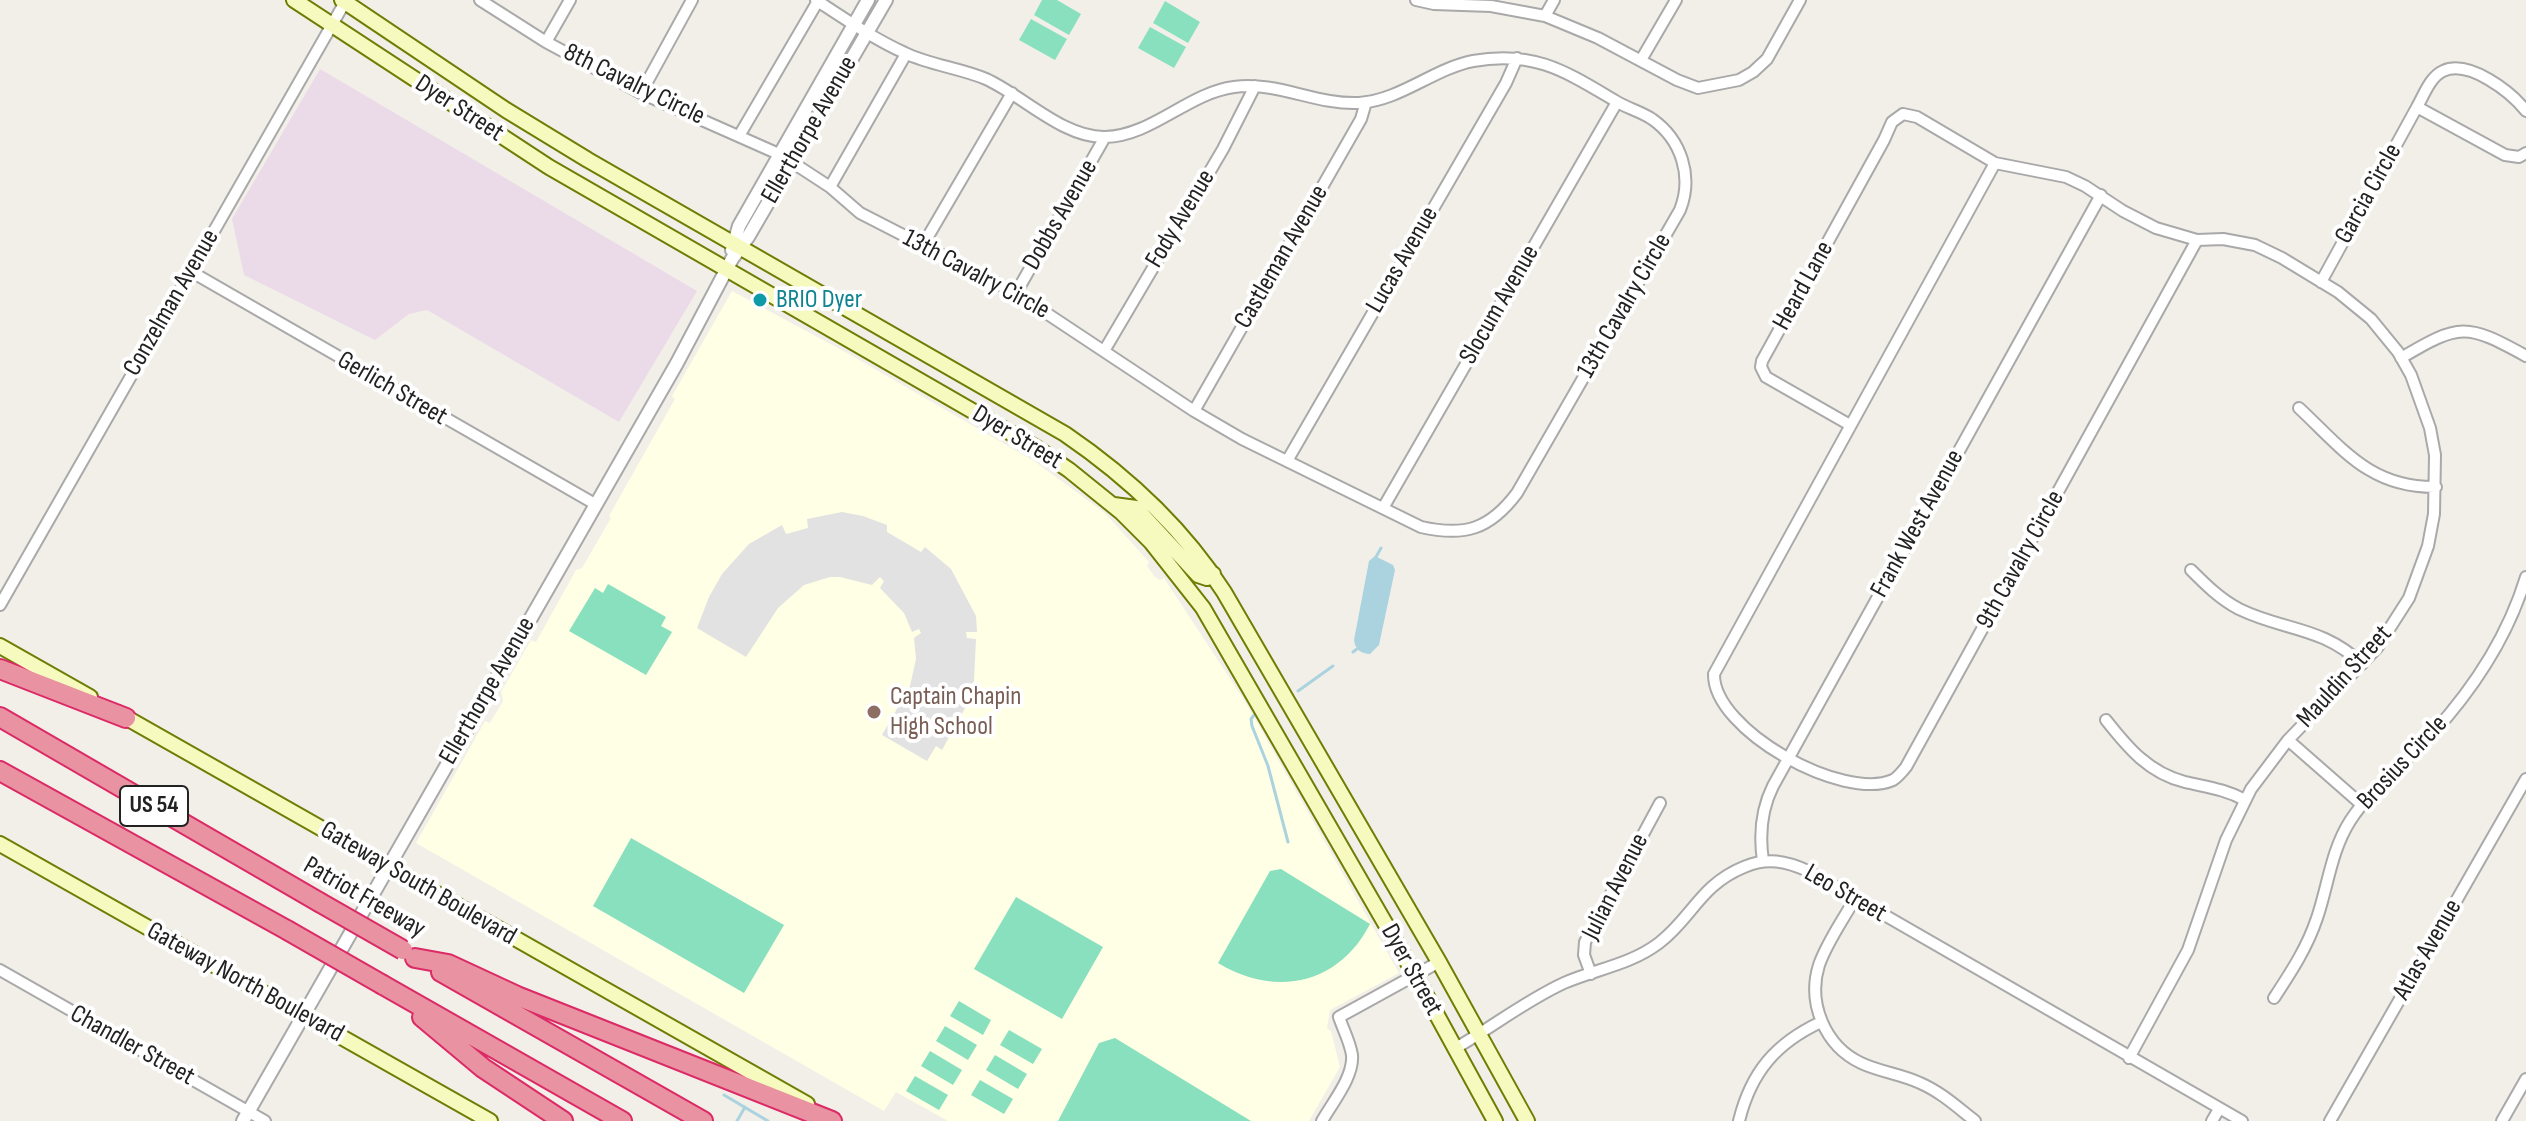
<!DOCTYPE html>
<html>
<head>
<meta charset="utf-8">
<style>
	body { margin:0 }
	canvas { display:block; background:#f2efe9 }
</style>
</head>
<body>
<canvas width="2526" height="1121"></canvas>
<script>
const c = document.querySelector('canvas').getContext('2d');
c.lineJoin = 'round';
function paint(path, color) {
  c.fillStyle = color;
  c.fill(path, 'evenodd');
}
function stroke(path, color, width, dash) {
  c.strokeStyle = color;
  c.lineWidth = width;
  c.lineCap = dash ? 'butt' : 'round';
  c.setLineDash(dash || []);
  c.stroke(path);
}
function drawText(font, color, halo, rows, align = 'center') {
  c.font = font + ' "Sofia Sans Condensed",sans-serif';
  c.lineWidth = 8;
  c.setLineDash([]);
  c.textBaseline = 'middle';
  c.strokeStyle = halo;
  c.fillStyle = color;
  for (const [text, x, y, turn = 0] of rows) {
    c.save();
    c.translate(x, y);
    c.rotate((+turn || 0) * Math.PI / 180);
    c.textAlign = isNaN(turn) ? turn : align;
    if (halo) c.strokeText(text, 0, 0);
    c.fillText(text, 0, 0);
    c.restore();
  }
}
paint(new Path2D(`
	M 320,69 L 697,291 L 619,422 L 427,310 L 409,314 L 375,340 L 244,275 L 232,219 Z`), '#ebdbe8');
paint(new Path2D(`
	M 732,291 L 847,353 L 1034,461 L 1105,513 L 1149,562 L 1147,566 L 1154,576 L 1160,580 L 1164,578 L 1246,703 L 1399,973 L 1330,1010 L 1327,1028 L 1331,1031 L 1340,1067 L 1309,1121 L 948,1121 L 896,1092 L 884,1111 L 416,843 L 485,721 L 490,723 L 503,701 L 501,692 L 531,640 L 536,642 L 576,570 L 582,568 L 611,518 L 609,516 L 675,399 L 672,396 Z`), '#ffffe5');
paint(new Path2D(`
	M 1042,0 L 1057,0 L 1081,14 L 1069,35 L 1034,15 Z
	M 1165,1 L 1200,22 L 1188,43 L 1153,23 Z
	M 1031,19 L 1067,39 L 1055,60 L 1019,40 Z
	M 1150,27 L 1186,47 L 1174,68 L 1138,48 Z
	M 608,584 L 666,617 L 661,626 L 672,632 L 646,675 L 569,631 L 595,588 L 603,593 Z
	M 631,838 L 784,925 L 744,993 L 593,906 Z
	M 1281,869 L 1370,924 C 1338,986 1274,997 1218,963 L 1270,871 Z
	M 1016,897 L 1103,947 L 1062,1019 L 974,969 Z
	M 959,1001 L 991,1020 L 983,1035 L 950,1016 Z
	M 945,1026 L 977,1045 L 968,1060 L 936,1041 Z
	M 1009,1030 L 1042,1049 L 1033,1064 L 1000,1045 Z
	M 1115,1038 L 1251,1121 L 1058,1121 L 1099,1043 Z
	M 930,1051 L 962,1070 L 953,1085 L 921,1066 Z
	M 995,1055 L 1027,1074 L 1018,1089 L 986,1070 Z
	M 915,1076 L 948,1095 L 939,1110 L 906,1091 Z
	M 980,1080 L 1013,1099 L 1004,1114 L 971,1095 Z`), '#88e0be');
paint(new Path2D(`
	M 842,512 L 863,516 L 887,525 L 887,532 L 921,552 L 925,547 L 951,569 L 976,616 L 977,632 L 966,632 L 967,638 L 976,639 L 974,681 L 970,699 L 942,750 L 936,746 L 927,761 L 882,735 L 910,686 L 916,659 L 914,638 L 921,633 L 919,629 L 912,632 L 904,613 L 880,588 L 884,581 L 880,577 L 872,585 L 840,577 L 830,577 L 804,585 L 778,608 L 746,657 L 697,628 L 709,597 L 722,574 L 749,544 L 782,525 L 786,534 L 808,528 L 807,519 Z`), '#e2e2e2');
paint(new Path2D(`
	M 1375,556 L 1393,565 L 1395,570 L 1379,645 L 1370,654 C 1361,654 1355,649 1354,640 L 1369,561 Z`), '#aad3df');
stroke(new Path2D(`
	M 1376,557 L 1381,548
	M 1353,652 L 1357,649
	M 1298,691 L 1333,666
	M 1255,714 L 1251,719 L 1252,726 L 1268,766 L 1288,842
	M 724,1095 L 768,1121
	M 737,1121 L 745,1107`), '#aad3df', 3);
const minor = new Path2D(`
	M 480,0 L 546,42 L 641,93 L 781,155 L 830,187 L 860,213 L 1016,293 L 1194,411 L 1242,439 L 1421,527 C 1465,537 1490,529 1517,493 L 1680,210 C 1693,177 1682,140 1652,119 C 1640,111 1626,108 1614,100 C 1565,71 1533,50 1473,61 C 1433,69 1401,100 1359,103 C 1316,105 1277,81 1234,87 C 1188,93 1152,136 1105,137 C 1063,138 1022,95 986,79 C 960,68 930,65 905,53 C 874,39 845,19 816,0
	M 1416,0 L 1434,4 L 1491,6 L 1545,16 L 1598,38 L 1677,80 L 1698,88 L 1739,80 L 1753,72 L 1767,59 L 1800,0
	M 1545,16 L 1554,0
	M 546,42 L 570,0
	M 1641,60 L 1676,0
	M 641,93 L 692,0
	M 2526,111 C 2511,92 2469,59 2443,71 C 2430,77 2424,95 2417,107 L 2505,155 L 2519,157 L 2526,153
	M 739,136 L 818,1
	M 1995,163 L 1714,674 C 1713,730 1843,802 1893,780 C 1898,777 1902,772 1906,767 L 2197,240
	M 830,187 L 906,54
	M 923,245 L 1012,93
	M 190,271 L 595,504
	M 2321,282 L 2417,107
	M 1016,293 L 1105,137
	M 1104,351 L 1223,149 L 1255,86
	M 2401,358 C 2460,323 2466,323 2526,356
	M 2299,408 C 2343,449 2370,488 2436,487
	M 1194,411 L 1361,119 L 1366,102
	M 1850,425 L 1766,377 L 1761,367 L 1762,361 L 1884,140 L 1892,122 L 1903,114 L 1917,117 L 1995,163 L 2066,177 L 2085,186 L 2123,211 L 2156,228 L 2197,240 L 2223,239 L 2255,245 L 2282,258 L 2338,292 L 2371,319 L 2398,352 L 2411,375 L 2430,428 L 2435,455 L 2434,514 L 2428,546 L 2409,598 L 2377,648 L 2288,740 L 2251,789 L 2226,840 L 2188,950 L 2129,1058
	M 1287,461 L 1506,83 L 1517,58
	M 1383,508 L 1617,102
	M 2191,570 C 2206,585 2220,599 2239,609 C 2284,631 2322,626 2362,664
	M 0,605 L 345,2
	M 2106,720 C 2128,748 2149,773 2185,782 C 2206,787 2225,789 2245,800
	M 2288,740 L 2361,804
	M 1763,861 C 1759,834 1761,810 1773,786 L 2101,195
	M 1854,900 C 1843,920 1827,942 1819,965 C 1807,1003 1825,1046 1861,1063 C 1880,1072 1901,1074 1920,1083 C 1941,1092 1957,1107 1975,1121
	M 0,970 L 265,1121
	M 1591,974 L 1584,955 L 1585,942 L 1660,803
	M 2274,998 C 2291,972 2307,948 2317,918 C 2328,886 2331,851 2350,821 C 2372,787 2406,762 2433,733 C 2474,688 2508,636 2526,577
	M 1454,1049 C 1491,1028 1525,1001 1564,983 C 1596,969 1630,965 1659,943 C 1692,918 1700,885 1744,867 C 1767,857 1786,861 1808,871 L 2242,1121
	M 1322,1121 C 1332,1103 1354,1077 1352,1055 C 1350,1042 1343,1029 1339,1017 L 1439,962
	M 1739,1121 C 1751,1072 1776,1043 1821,1022
	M 2212,1121 L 2219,1109
	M 2330,1121 L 2526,779
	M 2502,1121 L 2526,1079`);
const tertiary = new Path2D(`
	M 732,250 L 739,226 L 868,0
	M 243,1121 L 677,363 L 732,259 L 748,237 L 886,0`);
const secondary = new Path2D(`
	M 294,0 L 549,167 L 1035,447 L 1069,470 L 1121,512 L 1151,542 L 1203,608 L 1415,975 L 1495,1121
	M 342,0 L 506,110 L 588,160 L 1065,434 C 1128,477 1183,528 1224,592 L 1439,962 L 1527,1121
	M 1114,505 L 1136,508 L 1198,575 L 1207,578 L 1213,574
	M 0,646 L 90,697
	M 118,713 L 807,1104
	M 0,844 L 490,1121`);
const motorway = new Path2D(`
	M 0,669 L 126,718
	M 0,717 L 319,902
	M 0,771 L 287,930
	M 415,958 L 448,964 L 517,996 L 832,1121
	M 441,972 L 703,1121
	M 383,985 L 622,1121
	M 422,1017 L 483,1068 L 563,1121`);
stroke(minor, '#a9a9a9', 14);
stroke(tertiary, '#a9a9a9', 16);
stroke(secondary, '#707d05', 18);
stroke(motorway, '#dc2a67', 22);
stroke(minor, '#fff', 10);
stroke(tertiary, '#fff', 12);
stroke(secondary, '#f7fabf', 14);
stroke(motorway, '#e892a2', 18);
const motorwayBridge = new Path2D(`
	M 319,902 L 403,950
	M 287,930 L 383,985`);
stroke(motorwayBridge, '#dc2a67', 22, []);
stroke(motorwayBridge, '#e892a2', 18);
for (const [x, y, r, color] of [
	[760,300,8,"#0f9aa8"],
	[874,712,8,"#8d6e63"]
]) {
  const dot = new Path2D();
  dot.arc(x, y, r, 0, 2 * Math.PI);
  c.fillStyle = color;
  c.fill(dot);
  stroke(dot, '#fff', 3);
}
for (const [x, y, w] of [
	[154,806,68]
]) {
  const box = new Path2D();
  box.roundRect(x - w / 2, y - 20, w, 40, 6);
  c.fillStyle = '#fff';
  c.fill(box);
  stroke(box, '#222', 2);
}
drawText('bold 24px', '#222', null, [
	["US 54",154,806]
]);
drawText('26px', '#222', '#fff', [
	["8th Cavalry Circle",634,85,26],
	["Dyer Street",459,109,33],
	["Ellerthorpe Avenue",810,130,-60],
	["Garcia Circle",2369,194,-61],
	["Dobbs Avenue",1061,215,-60],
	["Fody Avenue",1181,219,-59],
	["Castleman Avenue",1282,257,-60],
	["Lucas Avenue",1403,260,-60],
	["13th Cavalry Circle",976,275,28],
	["Heard Lane",1804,286,-61],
	["Conzelman Avenue",172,303,-60],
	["Slocum Avenue",1500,305,-60],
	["13th Cavalry Circle",1625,306,-60],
	["Gerlich Street",392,389,30],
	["Dyer Street",1017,438,31],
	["Frank West Avenue",1918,524,-61],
	["9th Cavalry Circle",2021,560,-61],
	["Mauldin Street",2345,677,-48],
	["Ellerthorpe Avenue",488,691,-60],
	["Brosius Circle",2403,763,-47],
	["Gateway South Boulevard",418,884,30],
	["Julian Avenue",1616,887,-63],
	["Leo Street",1845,894,30],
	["Patriot Freeway",364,898,30],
	["Atlas Avenue",2428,950,-60],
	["Dyer Street",1411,970,61],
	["Gateway North Boulevard",245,983,29],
	["Chandler Street",132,1046,29]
]);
drawText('26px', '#0d838f', '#fff', [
	["BRIO Dyer",776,300]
], 'left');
drawText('26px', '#785e54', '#fff', [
	["Captain Chapin",890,697],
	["High School",890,727]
], 'left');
</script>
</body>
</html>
